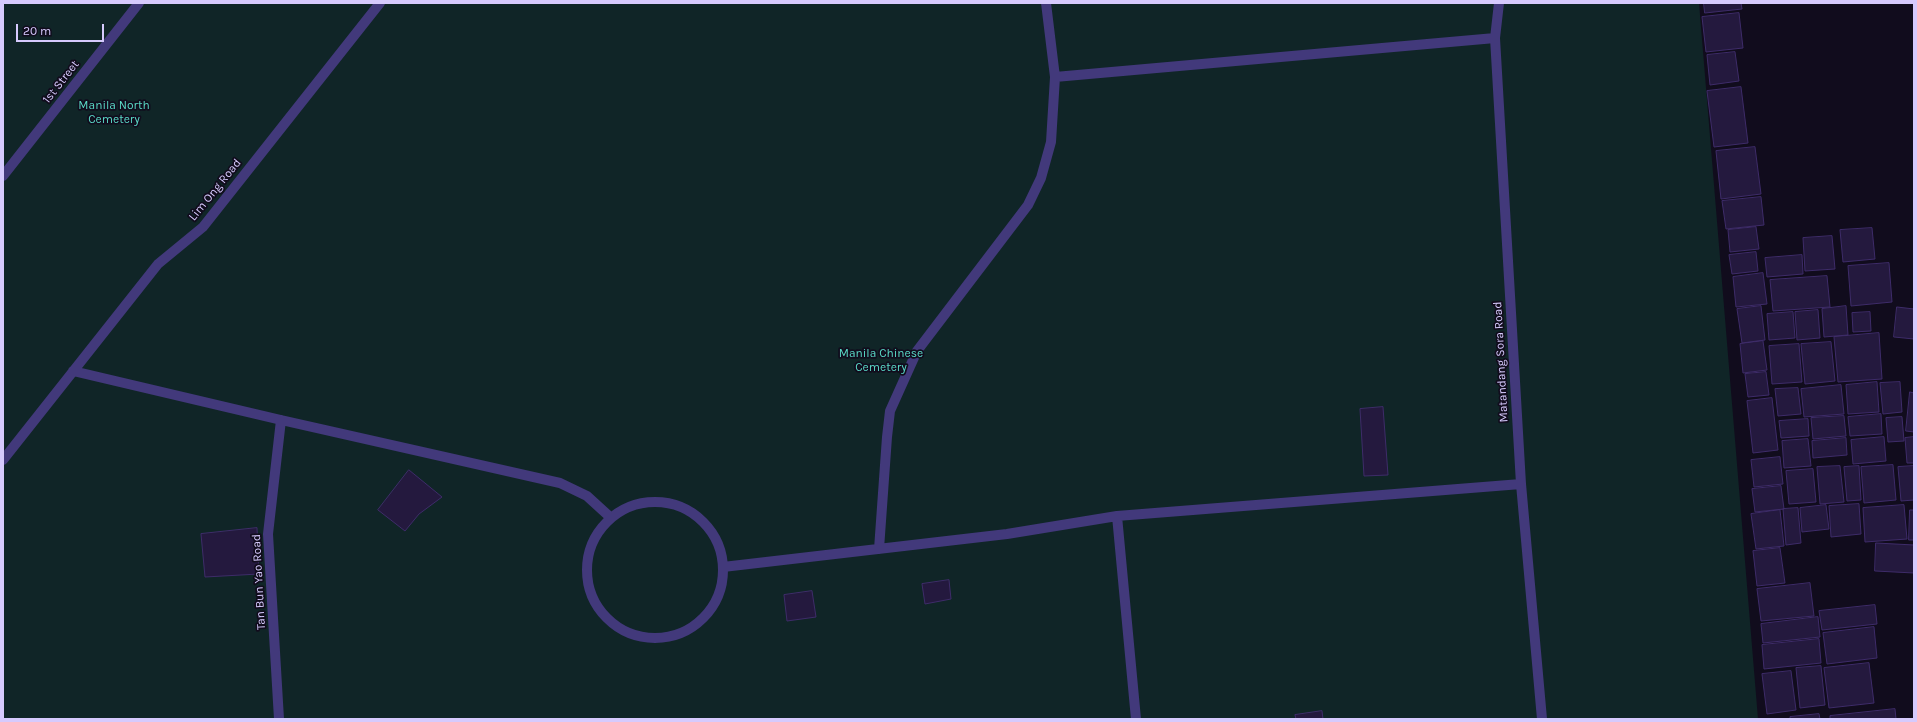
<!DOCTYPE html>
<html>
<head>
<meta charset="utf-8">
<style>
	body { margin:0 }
	#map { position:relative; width:1917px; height:722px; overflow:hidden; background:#110c1d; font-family:Karla,sans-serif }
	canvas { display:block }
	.frame { position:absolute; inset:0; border:4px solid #d6cafd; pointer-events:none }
	.scale { position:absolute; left:16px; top:24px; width:88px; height:18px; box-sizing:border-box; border:2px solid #d6cafd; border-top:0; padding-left:5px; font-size:12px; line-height:14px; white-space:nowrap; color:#d6cafd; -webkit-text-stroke:3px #110c1d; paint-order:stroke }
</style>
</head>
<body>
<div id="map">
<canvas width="1917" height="722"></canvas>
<div class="frame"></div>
<div class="scale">20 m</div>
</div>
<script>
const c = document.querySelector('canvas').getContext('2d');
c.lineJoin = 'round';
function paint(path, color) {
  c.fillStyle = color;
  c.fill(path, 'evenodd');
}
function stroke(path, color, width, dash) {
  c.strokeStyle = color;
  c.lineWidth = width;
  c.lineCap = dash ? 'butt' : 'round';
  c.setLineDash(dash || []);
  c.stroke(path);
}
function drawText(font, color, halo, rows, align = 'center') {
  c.font = font + ' Karla,sans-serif';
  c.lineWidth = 3.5;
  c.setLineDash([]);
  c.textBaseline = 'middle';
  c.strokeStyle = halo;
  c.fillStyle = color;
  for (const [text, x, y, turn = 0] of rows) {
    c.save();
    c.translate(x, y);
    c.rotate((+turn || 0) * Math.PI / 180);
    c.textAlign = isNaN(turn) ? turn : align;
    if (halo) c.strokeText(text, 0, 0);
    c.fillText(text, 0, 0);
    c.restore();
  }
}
paint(new Path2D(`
	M 3,3 L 1699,3 L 1758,719 L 3,719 Z`), '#102527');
const building = new Path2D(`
	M 1704,3 L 1741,3 L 1742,9 L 1705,13 Z
	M 1739,13 L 1743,48 L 1706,52 L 1702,17 Z
	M 1735,52 L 1739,81 L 1710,85 L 1707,55 Z
	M 1741,87 L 1748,143 L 1714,147 L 1707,91 Z
	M 1755,147 L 1761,194 L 1721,199 L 1716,151 Z
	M 1761,197 L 1764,225 L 1726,229 L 1722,201 Z
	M 1756,227 L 1759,249 L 1730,252 L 1728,230 Z
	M 1872,228 L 1875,259 L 1843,262 L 1840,230 Z
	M 1832,236 L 1835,269 L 1805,271 L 1803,238 Z
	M 1756,252 L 1758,271 L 1732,274 L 1729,255 Z
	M 1802,255 L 1803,274 L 1767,277 L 1765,258 Z
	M 1889,263 L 1892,302 L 1851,306 L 1848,266 Z
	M 1763,273 L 1767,304 L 1736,307 L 1733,277 Z
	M 1827,276 L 1830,307 L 1773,311 L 1770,280 Z
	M 1761,306 L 1765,340 L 1742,343 L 1737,309 Z
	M 1846,306 L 1848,335 L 1824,337 L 1822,309 Z
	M 1897,307 L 1914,309 L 1914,339 L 1894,337 Z
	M 1818,310 L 1820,338 L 1797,340 L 1795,312 Z
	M 1793,312 L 1795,338 L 1769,340 L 1767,314 Z
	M 1870,312 L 1871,331 L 1853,332 L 1852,313 Z
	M 1879,333 L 1882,379 L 1838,382 L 1834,337 Z
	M 1763,341 L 1767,370 L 1743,373 L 1740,344 Z
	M 1831,342 L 1835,381 L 1805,384 L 1801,344 Z
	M 1799,344 L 1802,382 L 1772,384 L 1769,346 Z
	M 1766,372 L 1769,395 L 1748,397 L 1745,374 Z
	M 1877,382 L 1879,412 L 1848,414 L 1846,385 Z
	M 1900,382 L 1902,412 L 1883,414 L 1880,383 Z
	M 1841,385 L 1844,414 L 1804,417 L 1801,389 Z
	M 1798,388 L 1801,414 L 1778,416 L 1775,389 Z
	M 1910,392 L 1914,393 L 1914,432 L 1906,431 Z
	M 1772,398 L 1778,450 L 1753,453 L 1747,401 Z
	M 1383,407 L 1388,475 L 1364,476 L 1360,409 Z
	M 1881,414 L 1882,434 L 1850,436 L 1848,417 Z
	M 1844,416 L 1846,436 L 1813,439 L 1811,418 Z
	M 1902,417 L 1904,441 L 1888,442 L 1886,418 Z
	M 1808,419 L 1809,436 L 1781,438 L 1779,421 Z
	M 1884,437 L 1886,461 L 1853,464 L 1851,440 Z
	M 1914,437 L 1914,463 L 1907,463 L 1905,438 Z
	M 1846,438 L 1847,455 L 1813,458 L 1812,441 Z
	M 1808,439 L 1811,466 L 1784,468 L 1782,441 Z
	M 1780,457 L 1783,484 L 1754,487 L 1751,460 Z
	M 1893,465 L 1896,500 L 1864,503 L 1861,467 Z
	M 1840,466 L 1844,502 L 1820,504 L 1817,467 Z
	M 1859,466 L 1861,500 L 1847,501 L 1844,467 Z
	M 1914,466 L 1914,500 L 1901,501 L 1898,467 Z
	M 1813,469 L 1816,502 L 1789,504 L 1786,471 Z
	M 409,470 L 442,497 L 419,514 L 405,531 L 378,510 Z
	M 1781,486 L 1784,509 L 1755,512 L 1752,489 Z
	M 1859,504 L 1861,534 L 1831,537 L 1829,506 Z
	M 1826,505 L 1829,529 L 1802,532 L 1800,508 Z
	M 1904,505 L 1907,539 L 1865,542 L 1863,508 Z
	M 1798,508 L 1801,543 L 1786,545 L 1783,509 Z
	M 1780,510 L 1784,546 L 1756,549 L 1751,514 Z
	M 1910,510 L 1914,510 L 1914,540 L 1909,540 Z
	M 257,528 L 259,574 L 205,577 L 201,534 Z
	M 1876,543 L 1914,545 L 1914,573 L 1875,571 Z
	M 1780,548 L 1785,583 L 1757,586 L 1753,551 Z
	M 949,580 L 951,599 L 925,604 L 922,584 Z
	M 1810,583 L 1814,616 L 1761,621 L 1757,589 Z
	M 812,591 L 816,617 L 787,621 L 784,595 Z
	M 1875,605 L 1877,624 L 1822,630 L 1819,611 Z
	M 1818,617 L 1820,637 L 1763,643 L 1761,624 Z
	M 1874,627 L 1877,658 L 1827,664 L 1823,633 Z
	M 1819,639 L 1821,663 L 1764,669 L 1762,645 Z
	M 1869,663 L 1874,703 L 1829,708 L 1824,668 Z
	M 1821,666 L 1825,705 L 1800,708 L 1796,668 Z
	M 1791,671 L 1796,710 L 1767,714 L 1762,674 Z
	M 1895,709 L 1896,719 L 1830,719 L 1830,716 Z
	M 1322,711 L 1323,719 L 1296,719 L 1295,715 Z
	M 1819,714 L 1820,719 L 1790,719 L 1790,717 Z`);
paint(building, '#24193e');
stroke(building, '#3e2c69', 1);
stroke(new Path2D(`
	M 1499,3 L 1495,38 L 1521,484 L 1542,719
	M 1055,77 L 1495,38
	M 3,176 L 139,3
	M 73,371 L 281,420 L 560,483 L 587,496 L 610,517
	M 3,460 L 158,264 L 203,227 L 380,3
	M587 570a68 68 0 1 1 136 0a68 68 0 1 1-136 0Z
	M 1117,516 L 1136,719
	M 879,549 L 887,437 L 890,411 L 917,351 L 1028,205 L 1041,178 L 1051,142 L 1055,77 L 1046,3
	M 723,567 L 1007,534 L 1117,516 L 1521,484
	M 279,719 L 268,534 L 281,420`), '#42397b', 10);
drawText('12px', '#d6cafd', '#110c1d', [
	["1st Street",61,82,-52],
	["Lim Ong Road",215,190,-51],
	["Matandang Sora Road",1501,362,-93],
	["Tan Bun Yao Road",259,582,-93]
]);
drawText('12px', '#5adac7', '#110c1d', [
	["Manila North",114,106],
	["Cemetery",114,120],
	["Manila Chinese",881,354],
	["Cemetery",881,368]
]);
</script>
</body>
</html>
